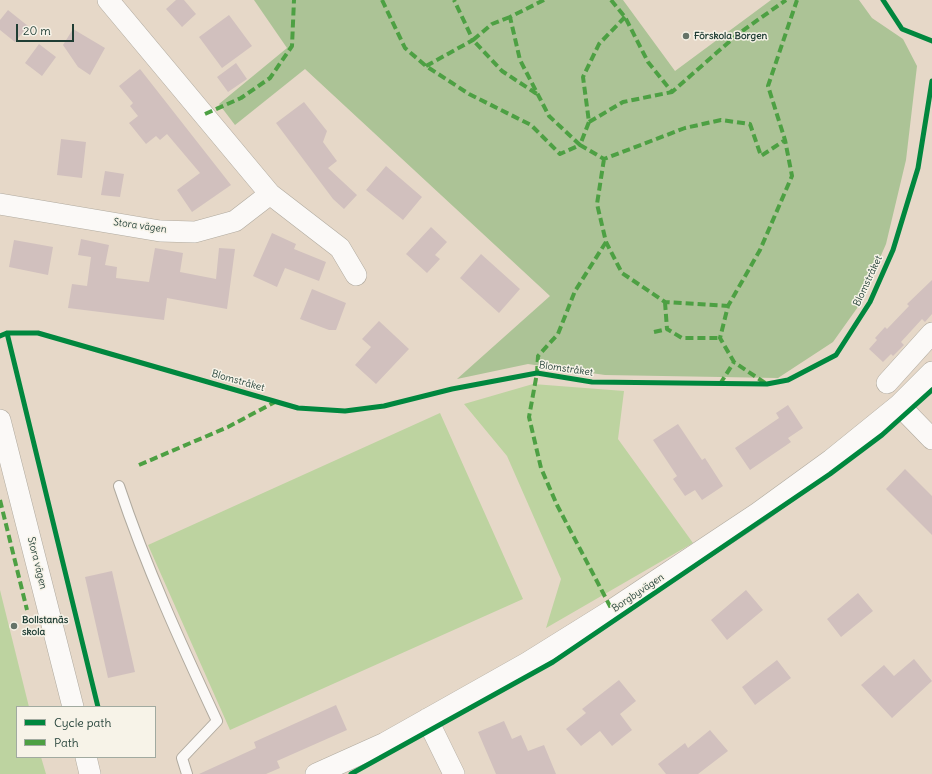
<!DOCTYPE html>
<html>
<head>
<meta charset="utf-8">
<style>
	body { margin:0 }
	#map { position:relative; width:932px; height:774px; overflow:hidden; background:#e6d8c8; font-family:Delius,sans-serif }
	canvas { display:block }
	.legend { position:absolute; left:16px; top:706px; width:140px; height:52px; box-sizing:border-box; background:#f7f3e8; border:1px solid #a1aaa0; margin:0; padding:5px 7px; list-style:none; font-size:12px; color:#1f3d34 }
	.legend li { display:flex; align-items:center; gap:8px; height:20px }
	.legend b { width:20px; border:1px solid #a1aaa0 }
	.scale { position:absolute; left:16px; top:24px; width:58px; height:18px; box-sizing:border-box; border:2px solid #1f3d34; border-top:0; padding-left:5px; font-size:12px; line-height:14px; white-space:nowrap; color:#1f3d34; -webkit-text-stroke:3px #f7f3e8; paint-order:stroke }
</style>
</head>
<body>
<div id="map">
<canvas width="932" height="774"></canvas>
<ul class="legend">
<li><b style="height:5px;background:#00873e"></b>Cycle path</li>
<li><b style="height:5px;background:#4da043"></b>Path</li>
</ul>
<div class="scale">20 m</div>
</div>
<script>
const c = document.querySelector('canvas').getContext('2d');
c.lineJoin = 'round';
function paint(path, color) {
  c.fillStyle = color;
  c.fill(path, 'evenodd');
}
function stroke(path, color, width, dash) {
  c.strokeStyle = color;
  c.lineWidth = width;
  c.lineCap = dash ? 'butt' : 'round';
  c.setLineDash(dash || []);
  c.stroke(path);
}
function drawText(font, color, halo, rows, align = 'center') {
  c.font = font + ' Delius,sans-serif';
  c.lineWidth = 3;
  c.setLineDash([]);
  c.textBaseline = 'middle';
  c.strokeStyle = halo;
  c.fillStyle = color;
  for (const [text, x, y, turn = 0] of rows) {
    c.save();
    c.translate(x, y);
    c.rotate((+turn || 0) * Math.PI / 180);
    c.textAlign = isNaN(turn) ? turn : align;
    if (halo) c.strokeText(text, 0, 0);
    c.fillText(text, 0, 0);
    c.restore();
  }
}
paint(new Path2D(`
	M 533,384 L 624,391 L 618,439 L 693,543 L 546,628 L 561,579 L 507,456 L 464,404 Z
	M 440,413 L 523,599 L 230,730 L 148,545 Z
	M 0,590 L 29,707 L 17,707 L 17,757 L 41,757 L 46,774 L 0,774 Z`), '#bdd3a0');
paint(new Path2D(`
	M 254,0 L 623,0 L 675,71 L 771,0 L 859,0 L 872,18 L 903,39 L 917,66 L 906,160 L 886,244 L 860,304 L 833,342 L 778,378 L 605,375 L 528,364 L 457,379 L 550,296 L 305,69 L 235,125 L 219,104 L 287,48 Z`), '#acc396');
paint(new Path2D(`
	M 176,0 L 184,0 L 196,14 L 182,27 L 166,9 Z
	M 8,10 L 28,26 L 15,42 L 0,30 L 0,20 Z
	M 229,15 L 252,46 L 222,68 L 199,37 Z
	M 73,29 L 105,48 L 90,75 L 78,67 L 63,45 Z
	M 39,44 L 56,57 L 42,76 L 25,63 Z
	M 236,63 L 247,79 L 228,92 L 217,77 Z
	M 140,69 L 231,185 L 192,212 L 177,190 L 200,173 L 167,134 L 160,140 L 156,136 L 146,144 L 129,123 L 138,116 L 130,106 L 133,103 L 119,86 Z
	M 304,102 L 327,131 L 323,142 L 337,161 L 328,168 L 357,195 L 344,209 L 333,199 L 276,123 Z
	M 61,139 L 86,142 L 82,178 L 57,175 Z
	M 386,166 L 422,197 L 403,220 L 366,190 Z
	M 105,171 L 124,174 L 120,197 L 101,195 Z
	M 431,227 L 447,242 L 435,255 L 440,259 L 427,273 L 406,254 Z
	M 272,233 L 296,244 L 294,249 L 326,262 L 319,281 L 285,268 L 277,287 L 253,276 Z
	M 81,239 L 109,245 L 105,265 L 117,267 L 116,278 L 149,282 L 155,248 L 183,253 L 180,272 L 216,279 L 219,248 L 235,249 L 227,309 L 167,298 L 164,320 L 68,308 L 72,284 L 87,286 L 91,257 L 78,255 Z
	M 14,240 L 53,247 L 48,275 L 9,267 Z
	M 481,254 L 520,289 L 499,313 L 460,278 Z
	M 932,280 L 932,314 L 925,322 L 922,319 L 901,342 L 904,345 L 893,356 L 891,354 L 883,362 L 869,349 L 877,340 L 875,338 L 885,327 L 887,329 L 909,306 L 907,304 Z
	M 312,289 L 346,303 L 336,330 L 329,330 L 300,319 Z
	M 379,321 L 409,349 L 376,384 L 355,365 L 371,347 L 362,339 Z
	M 788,405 L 803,428 L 788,438 L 791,442 L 750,470 L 735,448 L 779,418 L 776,413 Z
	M 678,424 L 702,460 L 705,458 L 723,486 L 702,500 L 695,490 L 685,496 L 673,479 L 677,476 L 653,440 Z
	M 905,469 L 932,496 L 932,535 L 886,489 Z
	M 112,571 L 135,672 L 108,678 L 85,577 Z
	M 746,590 L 763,610 L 727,640 L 711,620 Z
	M 858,593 L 873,611 L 841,637 L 827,619 Z
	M 914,659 L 932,681 L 892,718 L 861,685 L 884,665 L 894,676 Z
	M 777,660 L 791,678 L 755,705 L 742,687 Z
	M 619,680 L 636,701 L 620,714 L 632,730 L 612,746 L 600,731 L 581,746 L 566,729 L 586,713 L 582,709 Z
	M 336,705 L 347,730 L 277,761 L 280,768 L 266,774 L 199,774 L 256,748 L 254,742 Z
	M 504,721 L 512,739 L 521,735 L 528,751 L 544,745 L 556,774 L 496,774 L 478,732 Z
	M 710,730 L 728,751 L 698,774 L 666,774 L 658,764 L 685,743 L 688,748 Z`), '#d1c0be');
const service = new Path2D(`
	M 119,486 C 146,567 181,644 217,721 L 182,758 L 187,774`);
const minor = new Path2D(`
	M 108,0 L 270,194
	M 0,204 L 160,231 L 195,232 L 235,221 L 270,194 L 340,248 L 356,275
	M 887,383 L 932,333
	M 899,405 L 932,439
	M 0,420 L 73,707
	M 427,719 L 454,774
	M 86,757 L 90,774
	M 316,774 L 385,743 L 527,663 L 612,610 L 758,513 L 831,460 L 899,405 L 932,372`);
stroke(service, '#b0aa9f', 12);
stroke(minor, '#b0aa9f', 22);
stroke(service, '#fbf9f7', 10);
stroke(minor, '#fbf9f7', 21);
stroke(new Path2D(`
	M 382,0 L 405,48 L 426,66 L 469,94 L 531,125 L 560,154 L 580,145 L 604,159 L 685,128 L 721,120 L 750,124 L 761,156 L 785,140
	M 544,0 L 510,17 L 520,60 L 549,116 L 580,145 L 589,122 L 583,77 L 599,44 L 625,17
	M 611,0 L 625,17 L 648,62 L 672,92 L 738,34 L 786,0
	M 510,17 L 492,24 L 473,40 L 502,71 L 537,94
	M 426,66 L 473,40 L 454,0
	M 205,114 L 241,98 L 270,78 L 292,46 L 294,0
	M 589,122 L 623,102 L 672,92
	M 604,159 L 597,204 L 606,242 L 622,273 L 665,302 L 728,306
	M 606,242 L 575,291 L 558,334 L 538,356 L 537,373 L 529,417 L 541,468 L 557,505 L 612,610
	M 665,302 L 667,329 L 682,338 L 720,338
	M 654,332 L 667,329
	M 765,383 L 734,362 L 720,338 L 728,306 L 760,250 L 792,176 L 785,140 L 768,86 L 797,0
	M 720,384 L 734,362
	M 139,465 L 228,427 L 275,402
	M 0,500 L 27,610`), '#4da043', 4, [8, 4]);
stroke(new Path2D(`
	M 883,0 L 902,29 L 932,41
	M 7,333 L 98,707
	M 0,336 L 7,333 L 38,333 L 298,408 L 345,411 L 384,406 L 452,389 L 537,373 L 592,382 L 767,384 L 788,380 L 836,355 L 870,302 L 893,250 L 918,168 L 932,81
	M 351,774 L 553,662 L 830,474 L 882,435 L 932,390`), '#00873e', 5);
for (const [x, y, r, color] of [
	[686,36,4,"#657368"],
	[14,626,4,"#657368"]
]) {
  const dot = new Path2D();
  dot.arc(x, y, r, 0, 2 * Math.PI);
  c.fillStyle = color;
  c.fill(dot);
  stroke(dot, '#f7f3e8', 1.5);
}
drawText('bold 10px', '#1f3d34', '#f7f3e8', [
	["Förskola Borgen",694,36],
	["Bollstanäs",22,620],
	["skola",22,632]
], 'left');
drawText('10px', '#1f3d34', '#f7f3e8', [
	["Stora vägen",140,226,8],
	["Blomstråket",868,281,-65],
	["Blomstråket",566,369,8],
	["Blomstråket",238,381,16],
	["Stora vägen",37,563,76],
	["Borgbyvägen",638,593,-34]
]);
</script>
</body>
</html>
